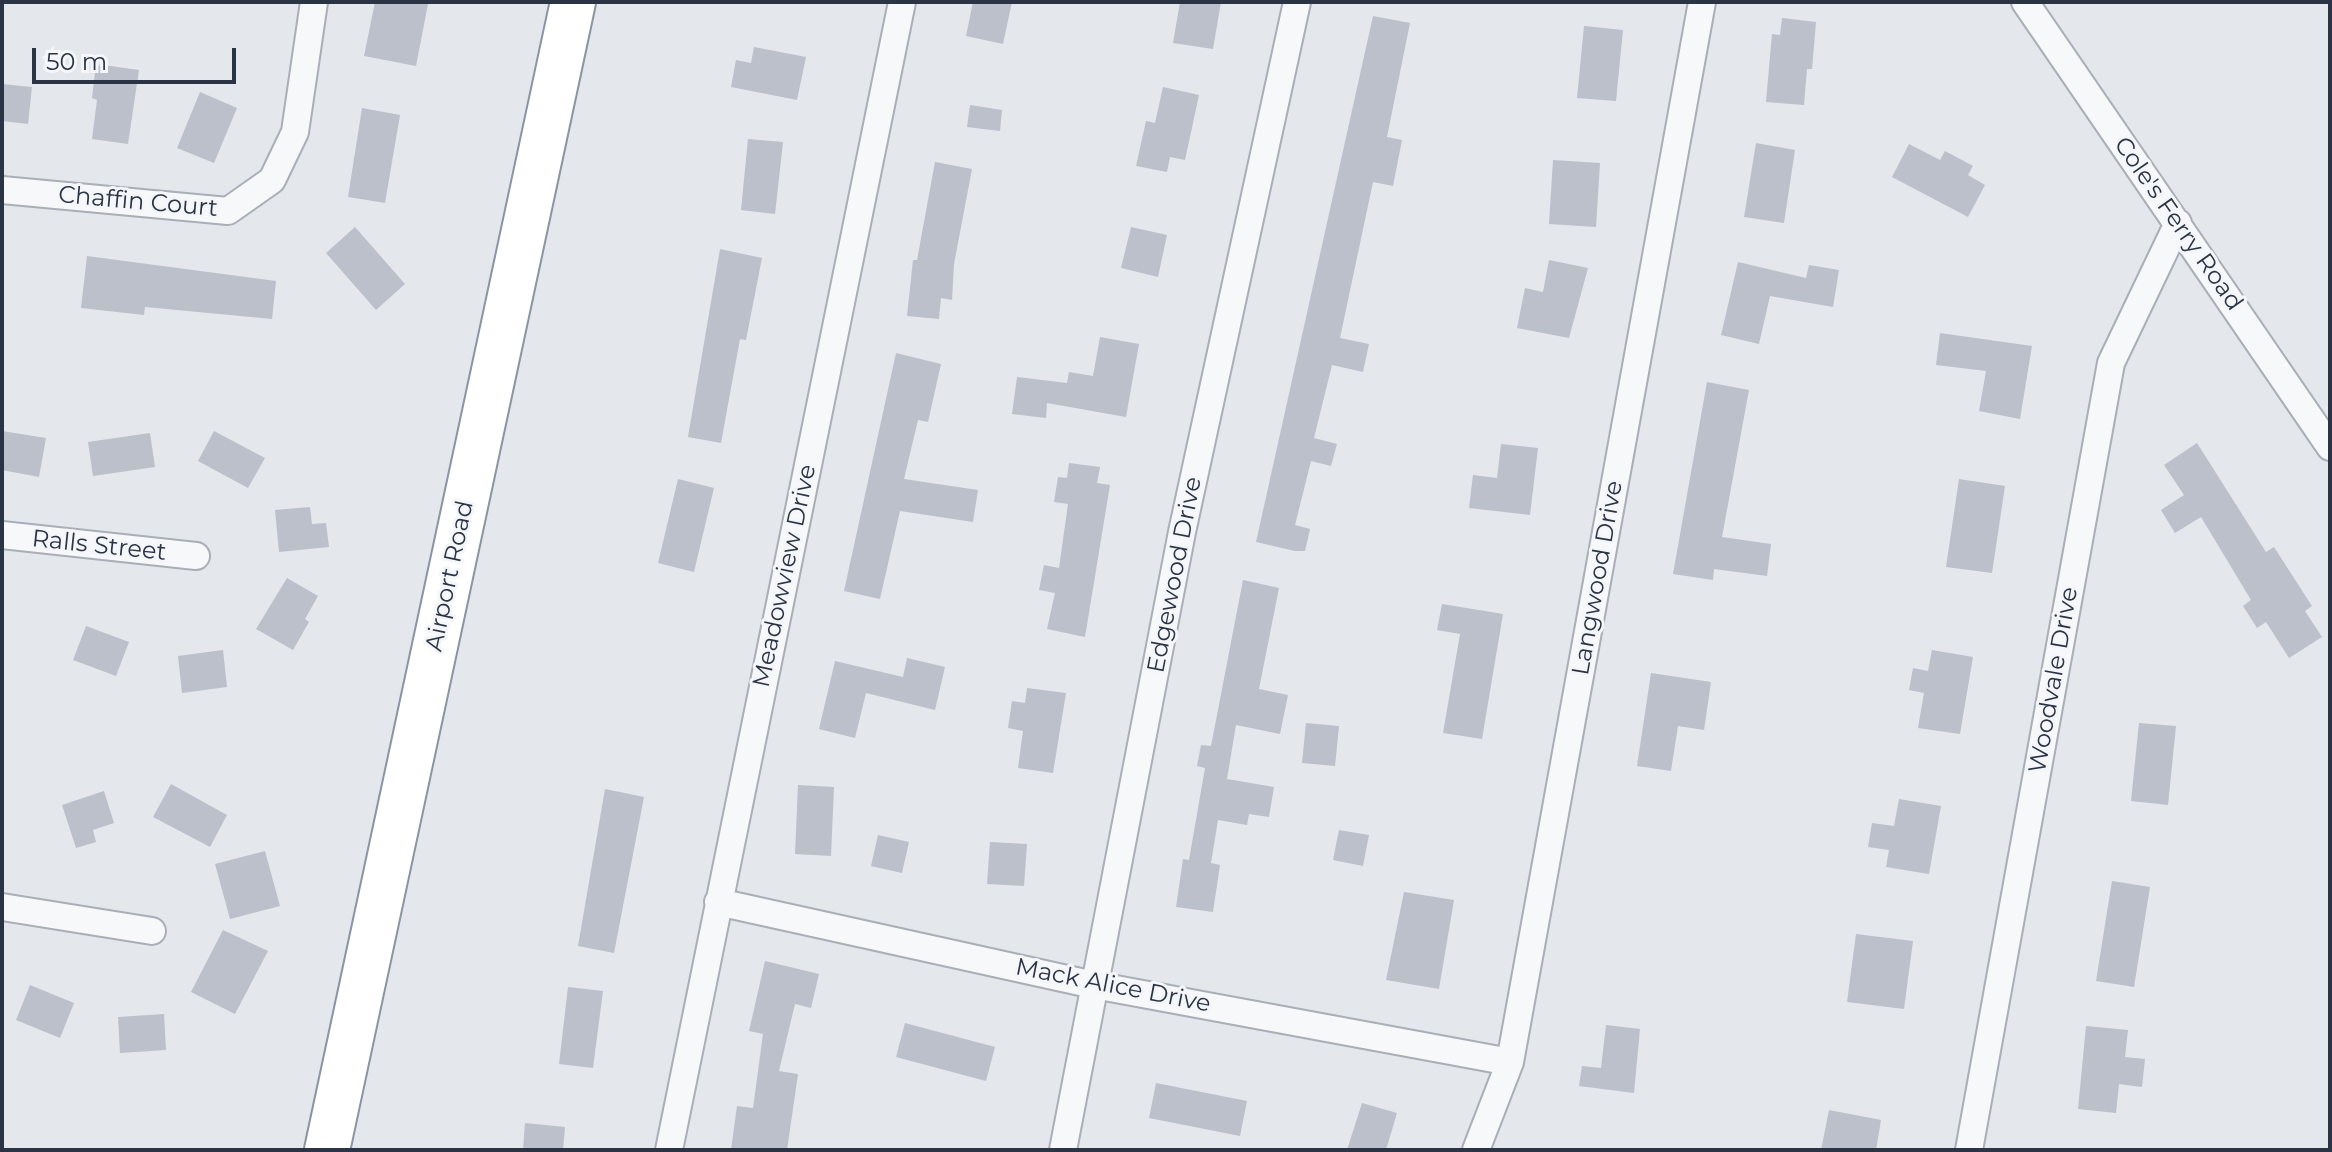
<!DOCTYPE html>
<html>
<head>
<meta charset="utf-8">
<style>
	body { margin:0 }
	#map { position:relative; width:2332px; height:1152px; overflow:hidden; background:#e4e7ec; font-family:Montserrat,sans-serif }
	canvas { display:block }
	.frame { position:absolute; inset:0; border:4px solid #2b3445; pointer-events:none }
	.scale { position:absolute; left:32px; top:48px; width:204px; height:36px; box-sizing:border-box; border:4px solid #2b3445; border-top:0; padding-left:10px; font-size:24px; line-height:28px; white-space:nowrap; color:#2b3445; -webkit-text-stroke:6px #f4f6f9; paint-order:stroke }
</style>
</head>
<body>
<div id="map">
<canvas width="2332" height="1152"></canvas>
<div class="frame"></div>
<div class="scale">50 m</div>
</div>
<script>
const c = document.querySelector('canvas').getContext('2d');
c.lineJoin = 'round';
function paint(path, color) {
  c.fillStyle = color;
  c.fill(path, 'evenodd');
}
function stroke(path, color, width, dash) {
  c.strokeStyle = color;
  c.lineWidth = width;
  c.lineCap = dash ? 'butt' : 'round';
  c.setLineDash(dash || []);
  c.stroke(path);
}
function drawText(font, color, halo, rows, align = 'center') {
  c.font = font + ' Montserrat,sans-serif';
  c.lineWidth = 6;
  c.setLineDash([]);
  c.textBaseline = 'middle';
  c.strokeStyle = halo;
  c.fillStyle = color;
  for (const [text, x, y, turn = 0] of rows) {
    c.save();
    c.translate(x, y);
    c.rotate((+turn || 0) * Math.PI / 180);
    c.textAlign = isNaN(turn) ? turn : align;
    if (halo) c.strokeText(text, 0, 0);
    c.fillText(text, 0, 0);
    c.restore();
  }
}
paint(new Path2D(`
	M 375,2 L 428,4 L 416,66 L 364,56 Z
	M 973,2 L 1012,2 L 1003,44 L 966,36 Z
	M 1180,2 L 1221,2 L 1213,49 L 1173,43 Z
	M 1373,16 L 1410,23 L 1387,137 L 1402,140 L 1393,186 L 1373,182 L 1340,338 L 1369,344 L 1363,372 L 1332,365 L 1314,438 L 1337,444 L 1331,466 L 1311,461 L 1295,525 L 1310,529 L 1305,551 L 1295,551 L 1256,542 Z
	M 1782,18 L 1816,22 L 1812,69 L 1807,69 L 1804,105 L 1766,102 L 1772,34 L 1780,35 Z
	M 1584,26 L 1623,30 L 1616,101 L 1577,98 Z
	M 754,47 L 806,57 L 797,100 L 731,87 L 736,60 L 751,63 Z
	M 96,64 L 139,70 L 128,144 L 92,139 L 97,100 L 92,98 Z
	M 2,84 L 32,87 L 28,124 L 2,121 Z
	M 1163,87 L 1199,95 L 1185,160 L 1170,157 L 1167,172 L 1136,166 L 1146,121 L 1155,123 Z
	M 200,92 L 237,108 L 214,163 L 177,148 Z
	M 970,105 L 1002,110 L 1000,131 L 967,127 Z
	M 362,108 L 400,115 L 385,203 L 348,197 Z
	M 748,139 L 783,142 L 775,214 L 741,210 Z
	M 1756,143 L 1795,150 L 1784,223 L 1744,217 Z
	M 1909,144 L 1940,160 L 1945,151 L 1973,166 L 1968,175 L 1985,185 L 1968,217 L 1892,177 Z
	M 1553,160 L 1600,163 L 1596,227 L 1549,224 Z
	M 935,162 L 972,169 L 954,264 L 952,300 L 941,298 L 939,319 L 907,316 L 913,260 L 917,260 Z
	M 355,227 L 405,284 L 376,310 L 326,253 Z
	M 1131,227 L 1167,235 L 1158,277 L 1121,268 Z
	M 720,249 L 762,258 L 746,340 L 740,339 L 721,443 L 688,437 Z
	M 87,256 L 276,281 L 272,319 L 145,307 L 144,315 L 81,308 Z
	M 1549,260 L 1588,268 L 1569,338 L 1517,328 L 1525,288 L 1543,292 Z
	M 1738,262 L 1806,278 L 1809,265 L 1839,270 L 1833,307 L 1770,296 L 1759,344 L 1721,335 Z
	M 1940,333 L 2032,346 L 2020,419 L 1979,411 L 1986,371 L 1936,365 Z
	M 1100,337 L 1139,344 L 1126,417 L 1047,403 L 1046,418 L 1012,414 L 1017,377 L 1067,383 L 1069,372 L 1093,376 Z
	M 896,353 L 941,364 L 928,422 L 918,420 L 904,479 L 978,490 L 973,522 L 900,511 L 880,599 L 844,591 Z
	M 1707,382 L 1749,390 L 1722,537 L 1771,544 L 1767,576 L 1714,569 L 1713,580 L 1673,574 Z
	M 2,431 L 46,438 L 39,477 L 2,470 Z
	M 214,431 L 265,458 L 248,488 L 198,461 Z
	M 150,433 L 155,467 L 93,476 L 88,442 Z
	M 2197,443 L 2266,552 L 2274,547 L 2312,606 L 2305,611 L 2322,637 L 2289,658 L 2266,622 L 2257,628 L 2243,606 L 2251,600 L 2201,517 L 2175,533 L 2161,510 L 2184,495 L 2164,465 Z
	M 1501,444 L 1538,448 L 1530,515 L 1469,508 L 1473,475 L 1497,478 Z
	M 1069,463 L 1100,467 L 1097,483 L 1110,485 L 1085,637 L 1047,629 L 1055,593 L 1039,590 L 1044,565 L 1059,568 L 1068,504 L 1054,502 L 1058,477 L 1067,478 Z
	M 678,479 L 714,488 L 694,572 L 658,563 Z
	M 1959,479 L 2005,486 L 1992,573 L 1946,567 Z
	M 310,507 L 312,524 L 326,523 L 329,547 L 279,552 L 275,510 Z
	M 287,578 L 318,596 L 305,619 L 309,622 L 293,650 L 256,629 Z
	M 1243,580 L 1279,588 L 1259,689 L 1288,695 L 1280,734 L 1236,725 L 1227,779 L 1274,787 L 1269,817 L 1249,814 L 1247,825 L 1218,820 L 1211,863 L 1220,865 L 1213,912 L 1176,907 L 1183,859 L 1189,860 L 1205,768 L 1197,766 L 1201,745 L 1211,746 Z
	M 1442,604 L 1503,614 L 1482,739 L 1443,733 L 1460,634 L 1437,630 Z
	M 86,626 L 129,642 L 116,676 L 73,660 Z
	M 223,650 L 227,687 L 182,693 L 178,656 Z
	M 1932,650 L 1973,657 L 1960,734 L 1918,728 L 1924,693 L 1909,690 L 1913,668 L 1928,671 Z
	M 907,658 L 945,667 L 935,710 L 866,693 L 855,738 L 819,729 L 835,661 L 903,677 Z
	M 1651,673 L 1711,682 L 1704,730 L 1678,726 L 1671,771 L 1637,766 Z
	M 1027,688 L 1066,693 L 1053,773 L 1018,768 L 1023,731 L 1008,728 L 1012,701 L 1025,703 Z
	M 1306,723 L 1339,726 L 1335,766 L 1302,763 Z
	M 2139,723 L 2176,726 L 2168,805 L 2131,801 Z
	M 171,784 L 227,815 L 210,847 L 153,817 Z
	M 798,785 L 834,787 L 831,856 L 795,854 Z
	M 605,789 L 644,797 L 614,953 L 578,946 Z
	M 104,791 L 114,823 L 93,830 L 96,842 L 76,848 L 62,805 Z
	M 1899,799 L 1941,806 L 1929,874 L 1886,867 L 1889,850 L 1868,847 L 1872,823 L 1894,826 Z
	M 1339,830 L 1369,835 L 1363,866 L 1333,860 Z
	M 878,835 L 909,842 L 902,873 L 871,866 Z
	M 990,842 L 1027,844 L 1024,886 L 987,884 Z
	M 265,851 L 280,906 L 230,919 L 215,864 Z
	M 2112,881 L 2150,887 L 2134,987 L 2096,981 Z
	M 1404,892 L 1454,900 L 1439,989 L 1386,980 Z
	M 223,930 L 268,951 L 235,1014 L 191,992 Z
	M 1856,934 L 1913,941 L 1904,1009 L 1847,1002 Z
	M 765,961 L 819,974 L 811,1008 L 795,1004 L 779,1071 L 798,1074 L 787,1150 L 731,1150 L 737,1106 L 753,1108 L 763,1034 L 749,1031 Z
	M 30,985 L 74,1003 L 60,1038 L 16,1020 Z
	M 568,987 L 603,991 L 593,1068 L 559,1064 Z
	M 164,1014 L 166,1050 L 120,1053 L 118,1017 Z
	M 905,1023 L 995,1047 L 986,1081 L 896,1057 Z
	M 1606,1025 L 1640,1029 L 1634,1093 L 1579,1086 L 1582,1066 L 1601,1068 Z
	M 2086,1026 L 2128,1030 L 2125,1057 L 2145,1059 L 2142,1087 L 2119,1084 L 2116,1113 L 2078,1109 Z
	M 1156,1083 L 1247,1101 L 1240,1136 L 1149,1118 Z
	M 1362,1103 L 1397,1113 L 1386,1150 L 1347,1150 Z
	M 1829,1110 L 1881,1120 L 1876,1150 L 1821,1150 Z
	M 525,1123 L 565,1127 L 563,1150 L 523,1150 Z`), '#bbc0ca');
const street = new Path2D(`
	M 2025,2 L 2330,447
	M 2,190 L 228,211 L 272,180 L 295,132 L 314,2
	M 2,535 L 196,556
	M 718,902 L 1094,985 L 1510,1062
	M 2,907 L 152,931
	M 669,1150 L 902,2
	M 1063,1150 L 1182,532 L 1297,2
	M 1476,1150 L 1510,1062 L 1702,2
	M 1969,1150 L 2111,363 L 2178,223`);
const highway = new Path2D(`
	M 327,1150 L 573,2`);
stroke(street, '#a9aeb7', 30);
stroke(highway, '#8b94a3', 48);
stroke(street, '#f7f8fa', 26);
stroke(highway, '#fff', 44);
drawText('24px', '#2b3445', '#f4f6f9', [
	["Chaffin Court",138,202,5],
	["Cole's Ferry Road",2178,224,55],
	["Ralls Street",99,546,6],
	["Edgewood Drive",1175,575,-79],
	["Airport Road",450,576,-78],
	["Meadowview Drive",785,576,-78],
	["Langwood Drive",1598,578,-80],
	["Woodvale Drive",2054,680,-80],
	["Mack Alice Drive",1113,986,11]
]);
</script>
</body>
</html>
